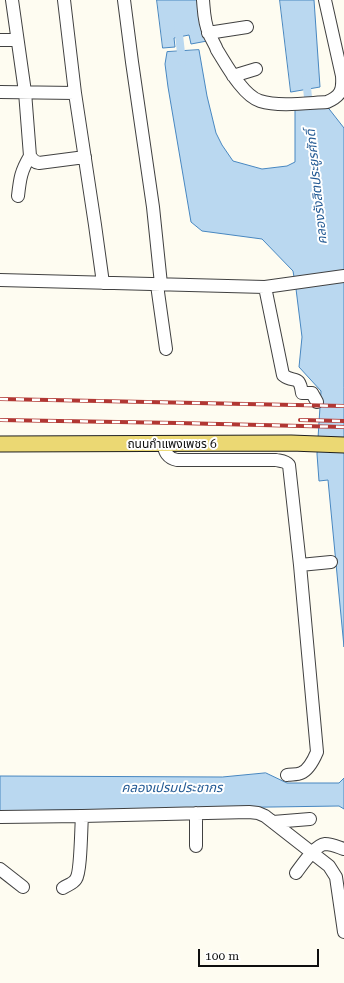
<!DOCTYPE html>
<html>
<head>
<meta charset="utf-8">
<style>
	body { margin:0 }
	#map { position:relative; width:344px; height:983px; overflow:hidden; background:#fefcf1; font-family:"Roboto Serif",serif }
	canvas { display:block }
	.scale { position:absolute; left:198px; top:949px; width:121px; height:18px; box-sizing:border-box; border:2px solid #0e0e0e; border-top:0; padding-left:5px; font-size:12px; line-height:14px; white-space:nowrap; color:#0e0e0e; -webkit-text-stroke:3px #fff; paint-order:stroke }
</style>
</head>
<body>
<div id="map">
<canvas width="344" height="983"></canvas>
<div class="scale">100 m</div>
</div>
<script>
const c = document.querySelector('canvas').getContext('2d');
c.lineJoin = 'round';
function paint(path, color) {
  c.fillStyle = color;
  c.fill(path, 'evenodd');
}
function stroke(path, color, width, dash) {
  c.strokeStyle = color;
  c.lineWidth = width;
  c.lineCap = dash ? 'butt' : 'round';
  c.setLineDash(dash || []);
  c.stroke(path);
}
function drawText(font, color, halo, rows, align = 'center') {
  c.font = font + ' "Roboto Serif","Noto Sans Thai",serif';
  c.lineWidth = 4;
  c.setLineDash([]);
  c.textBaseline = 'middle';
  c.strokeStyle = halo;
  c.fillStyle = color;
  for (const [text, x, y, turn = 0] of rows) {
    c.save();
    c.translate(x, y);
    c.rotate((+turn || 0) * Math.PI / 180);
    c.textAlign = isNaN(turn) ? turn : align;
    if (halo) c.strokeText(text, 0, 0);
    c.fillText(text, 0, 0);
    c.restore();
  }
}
const water = new Path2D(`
	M 157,0 L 201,0 L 207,41 L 191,44 L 189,35 L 174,38 L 175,47 L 163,48 Z
	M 280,0 L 314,0 L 320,87 L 291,92 Z
	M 199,50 L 207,96 L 216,133 L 222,145 L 233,161 L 262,169 L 287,166 L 295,162 L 295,109 L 326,105 L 344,128 L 344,647 L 328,480 L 319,481 L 317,454 L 321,391 L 299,367 L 302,337 L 296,289 L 293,271 L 262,239 L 202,231 L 191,222 L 168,87 L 165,64 L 167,52 Z
	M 266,773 L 287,783 L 339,783 L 344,778 L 344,809 L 339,806 L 0,811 L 0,776 L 222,777 Z`);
paint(water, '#bad8f0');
stroke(water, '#4887c0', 1);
stroke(new Path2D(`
	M 178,26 L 182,62
	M 306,78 L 309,107`), '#bad8f0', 8);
const minor = new Path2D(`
	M 12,0 L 25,92 L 30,156 C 33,160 34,162 39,163 L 85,157
	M 64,0 L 75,93 L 95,225 L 103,283
	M 124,0 L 132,62 L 153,207 L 161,284
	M 203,0 C 204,11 204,23 209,33 C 211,39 215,44 217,50 C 226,64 243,96 260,101 C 279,107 307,103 327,102 C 341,96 343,90 342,76 L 325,0
	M 208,33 L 247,27
	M 0,40 L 17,40
	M 233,76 L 256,69
	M 0,92 L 75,93
	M 18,196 C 20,178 21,171 30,156
	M 0,280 L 265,287 L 344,276
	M 157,285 L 166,349
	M 265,287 L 283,375 C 294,384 299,373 302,393 L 312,393 L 317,402
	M 163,444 C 165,452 167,458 177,460 L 276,460 C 281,461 286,461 289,465 L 300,565 L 317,752 C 314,759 309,770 301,773 C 297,775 291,774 287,775
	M 300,565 L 331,562
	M 196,813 L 196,846
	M 0,817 L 82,816 L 249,812 L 258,813 L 265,816 L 329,866 L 336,877 L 344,932
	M 273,822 L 310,819
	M 0,869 L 23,887
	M 296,873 C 302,865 315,845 325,844 C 332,844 338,847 344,849
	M 63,888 C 67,885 73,884 76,879 C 81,872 81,828 82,816`);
const major = new Path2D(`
	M 0,444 L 291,443 L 344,445`);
stroke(minor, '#414141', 14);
stroke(major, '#1f1f1f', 17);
stroke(minor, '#fff', 12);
stroke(major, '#ebd873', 15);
const rail = new Path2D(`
	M 0,399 L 344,406
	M 0,420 L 177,423 L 344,427
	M 300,420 L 344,421`);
stroke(rail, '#b13733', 4);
stroke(rail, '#fff', 2.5, [8]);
drawText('12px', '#0e0e0e', '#fff', [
	["ถนนกำแพงเพชร 6",172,444]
]);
drawText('italic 13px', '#235a94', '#fff', [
	["คลองรังสิตประยูรศักดิ์",317,187,-96],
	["คลองเปรมประชากร",172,788]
]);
</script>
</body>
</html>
